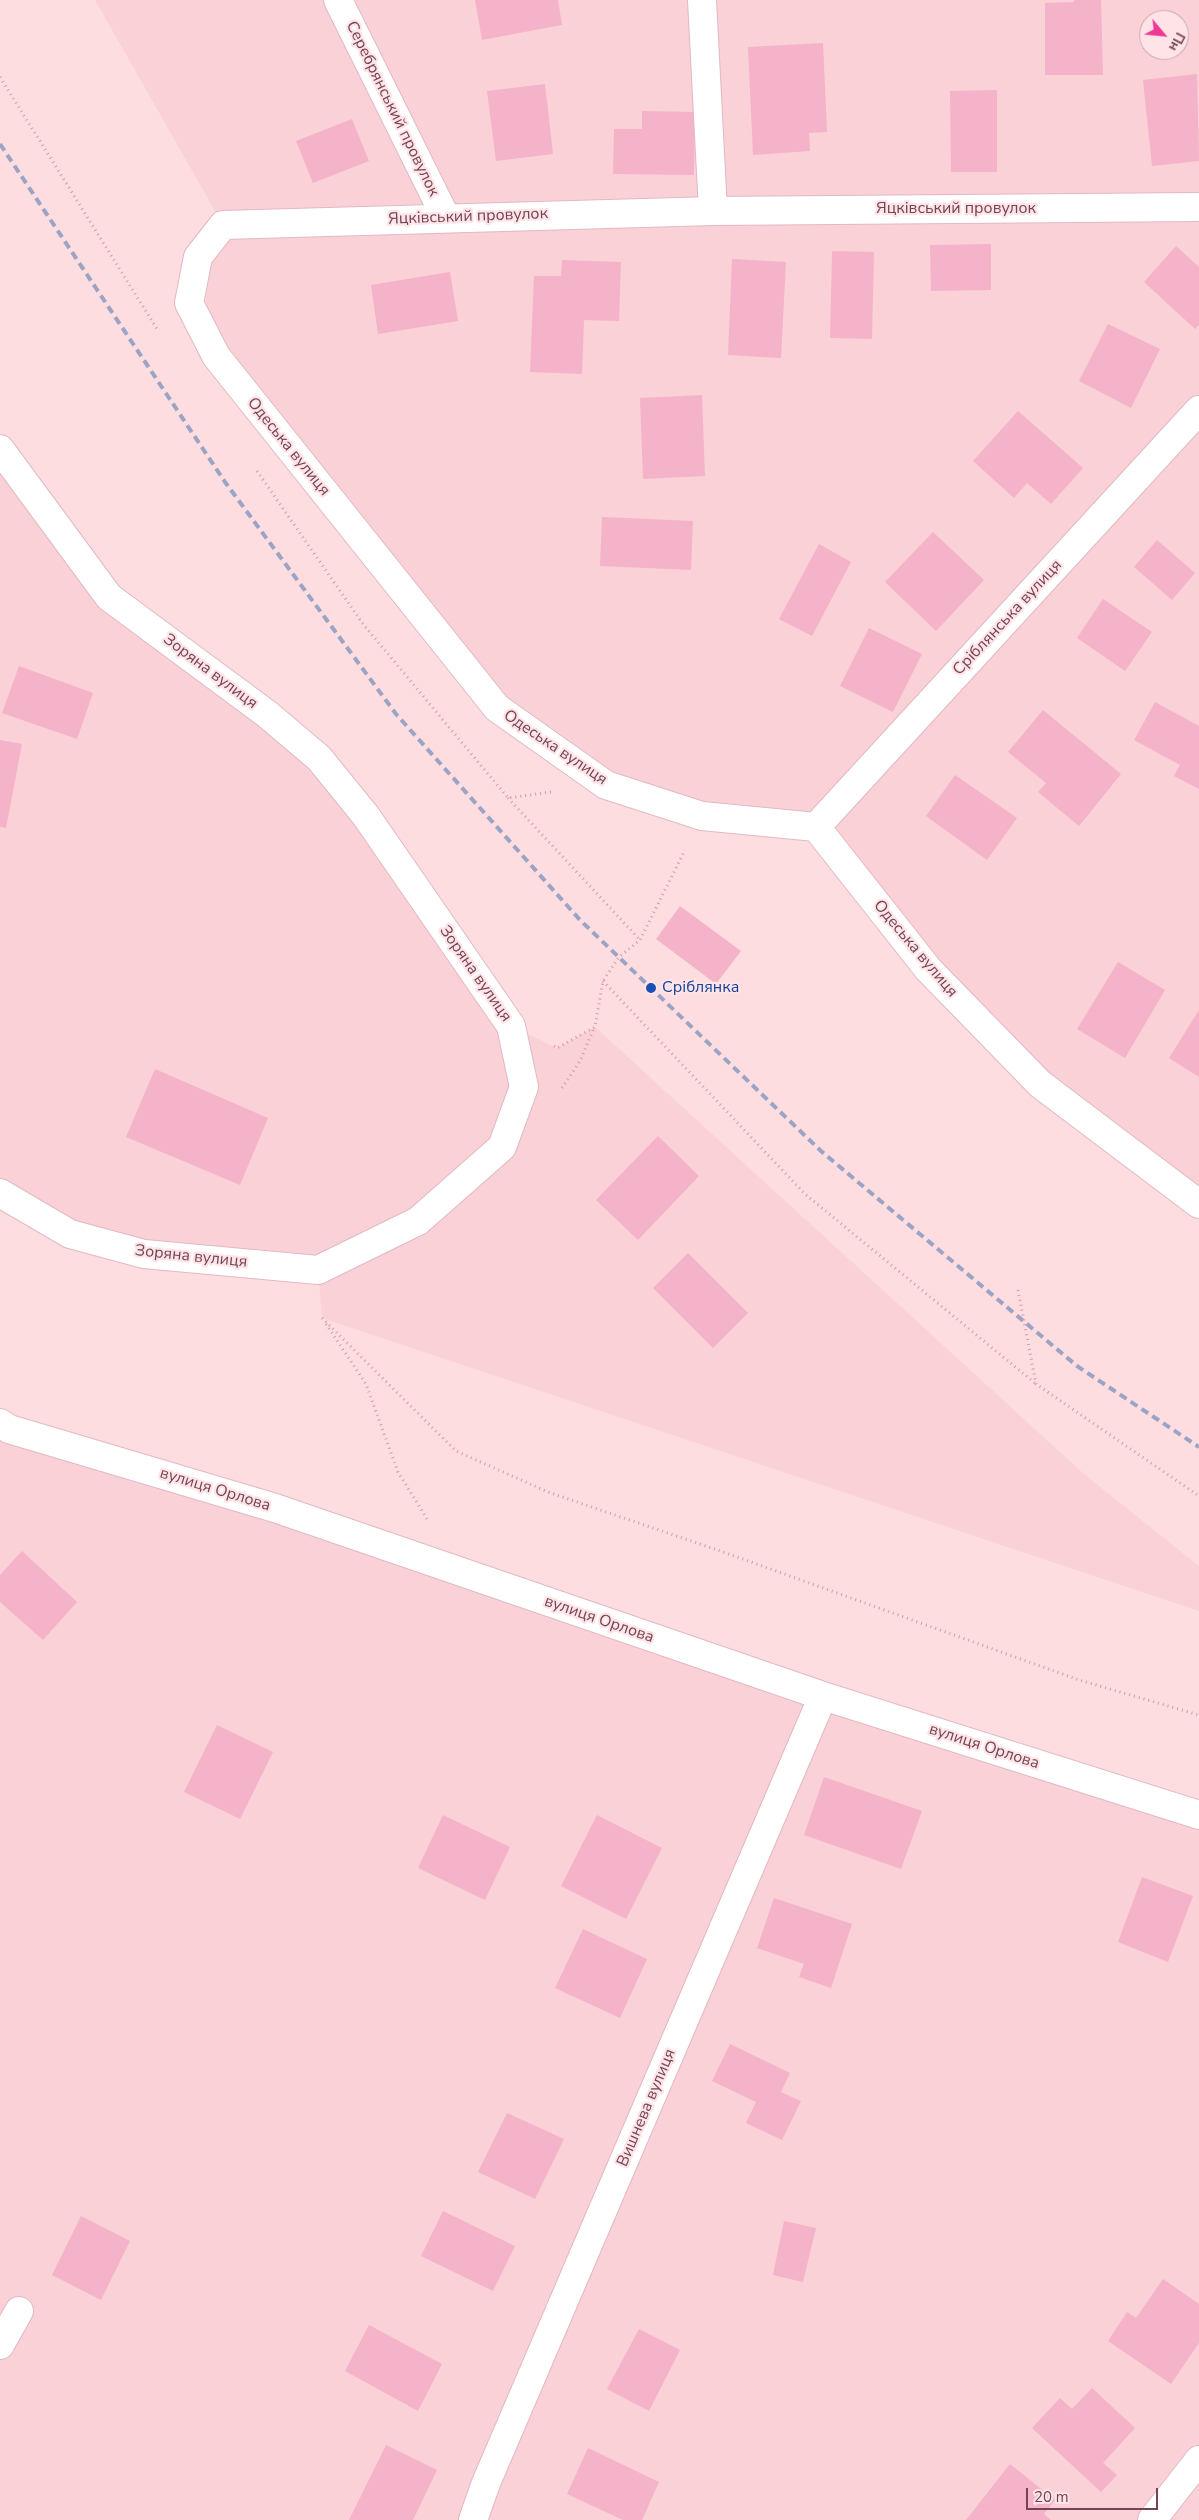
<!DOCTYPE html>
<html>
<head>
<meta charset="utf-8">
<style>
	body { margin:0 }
	#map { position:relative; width:1199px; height:2520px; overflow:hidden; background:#fddde0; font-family:"Nunito Sans",sans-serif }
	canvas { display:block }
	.north { position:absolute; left:1139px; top:10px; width:50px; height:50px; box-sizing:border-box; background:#ffe4e7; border:1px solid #c7a4ad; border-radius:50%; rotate:118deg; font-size:14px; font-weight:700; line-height:20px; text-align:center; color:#744456 }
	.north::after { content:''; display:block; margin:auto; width:18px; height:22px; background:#f03994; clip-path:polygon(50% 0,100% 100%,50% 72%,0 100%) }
	.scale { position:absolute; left:1026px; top:2488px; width:132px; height:22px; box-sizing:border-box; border:2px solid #744456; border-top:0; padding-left:6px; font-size:15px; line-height:18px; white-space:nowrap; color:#744456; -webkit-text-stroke:4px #ffe4e7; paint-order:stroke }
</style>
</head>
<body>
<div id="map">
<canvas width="1199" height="2520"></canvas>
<div class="north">Пн</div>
<div class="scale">20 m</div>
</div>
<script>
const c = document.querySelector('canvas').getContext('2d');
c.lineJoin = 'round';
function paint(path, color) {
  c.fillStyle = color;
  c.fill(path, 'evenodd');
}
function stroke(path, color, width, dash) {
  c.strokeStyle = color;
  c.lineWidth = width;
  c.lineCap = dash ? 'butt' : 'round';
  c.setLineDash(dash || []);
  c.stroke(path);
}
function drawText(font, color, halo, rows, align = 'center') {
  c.font = font + ' "Nunito Sans",sans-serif';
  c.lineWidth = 4.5;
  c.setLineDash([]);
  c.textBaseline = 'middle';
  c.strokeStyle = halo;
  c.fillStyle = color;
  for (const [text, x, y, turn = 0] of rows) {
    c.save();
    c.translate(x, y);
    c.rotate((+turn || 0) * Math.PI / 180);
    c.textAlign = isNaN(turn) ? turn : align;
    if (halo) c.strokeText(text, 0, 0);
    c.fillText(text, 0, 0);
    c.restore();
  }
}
paint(new Path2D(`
	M 95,0 L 1199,0 L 1199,1204 L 1040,1084 L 816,827 L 606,785 L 497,708 L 216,356 L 198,257 L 223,225 ZM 1149,20 L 1179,20 L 1179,50 L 1149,50 Z
	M 0,449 L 109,597 L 319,758 L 511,1026 L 557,1048 L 595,1027 L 1084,1474 L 1199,1566 L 1199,1611 L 322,1318 L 318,1270 L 144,1254 L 0,1193 Z
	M 0,1423 L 1199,1816 L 1199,2520 L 0,2520 Z`), '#fad1d7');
paint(new Path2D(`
	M 475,0 L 558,0 L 562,25 L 482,40 Z
	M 1074,0 L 1101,0 L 1103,75 L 1045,75 L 1045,3 L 1074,2 Z
	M 823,43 L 827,132 L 809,133 L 810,151 L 753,155 L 748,47 Z
	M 1197,74 L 1199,161 L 1152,166 L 1143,80 Z
	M 545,84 L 553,154 L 496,161 L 487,91 Z
	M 997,90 L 997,172 L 951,172 L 950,91 Z
	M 642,111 L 695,112 L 694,175 L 613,174 L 614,129 L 642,129 Z
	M 352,119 L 369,161 L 313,183 L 296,141 Z
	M 991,244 L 991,290 L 931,291 L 930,245 Z
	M 1176,246 L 1199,267 L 1199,325 L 1195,329 L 1144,282 Z
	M 832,251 L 874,252 L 872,339 L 830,338 Z
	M 732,259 L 786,262 L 781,358 L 728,355 Z
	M 562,260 L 621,262 L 619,321 L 584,320 L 582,374 L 530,372 L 534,276 L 561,276 Z
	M 450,272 L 458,321 L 378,334 L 371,285 Z
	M 1108,324 L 1160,349 L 1131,408 L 1079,381 Z
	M 702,395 L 705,476 L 643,479 L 640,398 Z
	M 1018,411 L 1083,468 L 1051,504 L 1027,483 L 1014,498 L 973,461 Z
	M 602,517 L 693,521 L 691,570 L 600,566 Z
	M 933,532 L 984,580 L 936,631 L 885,582 Z
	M 1157,540 L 1195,573 L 1172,600 L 1134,567 Z
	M 819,544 L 851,562 L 812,636 L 779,619 Z
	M 1103,599 L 1152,632 L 1125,671 L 1077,638 Z
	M 869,628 L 922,654 L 893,712 L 840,686 Z
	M 19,666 L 93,693 L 77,739 L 2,713 Z
	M 1155,702 L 1199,726 L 1199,789 L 1174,776 L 1180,765 L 1134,740 Z
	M 1043,710 L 1121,774 L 1079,826 L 1038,792 L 1046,783 L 1008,752 Z
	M 0,740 L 22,744 L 6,828 L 0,827 Z
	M 955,775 L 1017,818 L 987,860 L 926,816 Z
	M 680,906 L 741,951 L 716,984 L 656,939 Z
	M 1118,962 L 1165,990 L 1125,1058 L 1077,1029 Z
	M 1199,1010 L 1199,1077 L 1169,1058 Z
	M 155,1069 L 268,1118 L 240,1185 L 126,1137 Z
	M 658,1136 L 699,1176 L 638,1240 L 596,1200 Z
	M 688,1253 L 748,1313 L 713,1348 L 653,1288 Z
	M 22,1551 L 77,1602 L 43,1640 L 0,1602 L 0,1575 Z
	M 217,1725 L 273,1752 L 240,1819 L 184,1792 Z
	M 824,1777 L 922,1811 L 901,1869 L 804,1835 Z
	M 443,1815 L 510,1847 L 485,1900 L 418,1868 Z
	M 597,1815 L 662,1848 L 626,1919 L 561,1886 Z
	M 1142,1877 L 1193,1896 L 1168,1962 L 1118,1942 Z
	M 774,1898 L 852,1924 L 831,1988 L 799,1977 L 804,1964 L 757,1948 Z
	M 583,1929 L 647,1959 L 620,2018 L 555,1988 Z
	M 730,2044 L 790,2073 L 781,2092 L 801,2101 L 782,2140 L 746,2123 L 756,2102 L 712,2081 Z
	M 507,2113 L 564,2139 L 535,2199 L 478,2172 Z
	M 443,2211 L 515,2246 L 493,2291 L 421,2256 Z
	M 81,2216 L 130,2241 L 101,2300 L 52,2275 Z
	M 784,2221 L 816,2228 L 803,2282 L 773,2275 Z
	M 1163,2279 L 1199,2304 L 1199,2343 L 1171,2384 L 1108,2341 L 1127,2312 L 1136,2318 Z
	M 369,2325 L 442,2364 L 418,2411 L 345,2371 Z
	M 639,2329 L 680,2350 L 649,2411 L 607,2389 Z
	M 1092,2388 L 1135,2428 L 1103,2463 L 1117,2475 L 1101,2492 L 1032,2428 L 1060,2398 L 1072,2409 Z
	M 386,2445 L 437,2470 L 413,2520 L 349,2520 Z
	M 588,2448 L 659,2482 L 642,2520 L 623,2520 L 567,2494 Z
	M 1010,2464 L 1055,2500 L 1044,2514 L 1051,2520 L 966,2520 Z`), '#f4b3c8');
const street = new Path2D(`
	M 338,0 L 446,218
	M 702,0 L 713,211
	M 1199,207 L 713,211 L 223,225 L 198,257 L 189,303 L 216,356 L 497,708 L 606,785 L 702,816 L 816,827 L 928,969 L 1040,1084 L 1199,1204
	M 0,449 L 109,597 L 267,714 L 319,758 L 366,816 L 511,1026 L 524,1087 L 502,1147 L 418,1221 L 318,1270 L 144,1254 L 70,1234 L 0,1193
	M 816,827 L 1199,410
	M 0,1423 L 9,1429 L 275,1508 L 823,1696 L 1199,1815
	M 0,2345 L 19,2311
	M 473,2520 L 486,2483 L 823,1696
	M 1152,2520 L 1199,2460`);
stroke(street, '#e1b9c3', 30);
stroke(new Path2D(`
	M 0,77 L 157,329
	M 257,471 L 363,624 L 508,798 L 551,792
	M 508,798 L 640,940
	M 603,981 L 805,1194 L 1036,1384
	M 554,1046 L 557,1048 L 595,1027 L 603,981 L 619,957 L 640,940 L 685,850
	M 562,1088 L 580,1061 L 594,1028
	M 1018,1290 L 1036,1384 L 1199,1496
	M 322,1318 L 456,1451 L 548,1492 L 726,1553 L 1079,1680 L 1199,1715
	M 326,1324 L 366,1384 L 398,1472 L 427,1519`), '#d897ac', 3, [1, 4]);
stroke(street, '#fff', 28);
stroke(new Path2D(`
	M 0,144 L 225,482 L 396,714 L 580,920 L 821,1151 L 1077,1366 L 1199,1447`), '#9ca4c6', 4, [8, 5]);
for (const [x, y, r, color] of [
	[651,988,6,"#1a4fb4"]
]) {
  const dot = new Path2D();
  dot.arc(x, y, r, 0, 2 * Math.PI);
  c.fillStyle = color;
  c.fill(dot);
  stroke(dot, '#ffe4e7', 2);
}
drawText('16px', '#744456', '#ffe4e7', [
	["Серебрянський провулок",392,109,64],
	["Яцківський провулок",956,209],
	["Яцківський провулок",468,217,-2],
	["Одеська вулиця",288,447,51],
	["Сріблянська вулиця",1008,618,-47],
	["Зоряна вулиця",210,672,37],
	["Одеська вулиця",555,748,34],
	["Одеська вулиця",915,949,50],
	["Зоряна вулиця",475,974,55],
	["Зоряна вулиця",191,1257,6],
	["вулиця Орлова",215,1490,17],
	["вулиця Орлова",599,1620,19],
	["вулиця Орлова",984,1747,18],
	["Вишнева вулиця",647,2108,-67]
]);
drawText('16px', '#164399', '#ffe4e7', [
	["Сріблянка",662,988]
], 'left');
</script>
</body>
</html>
